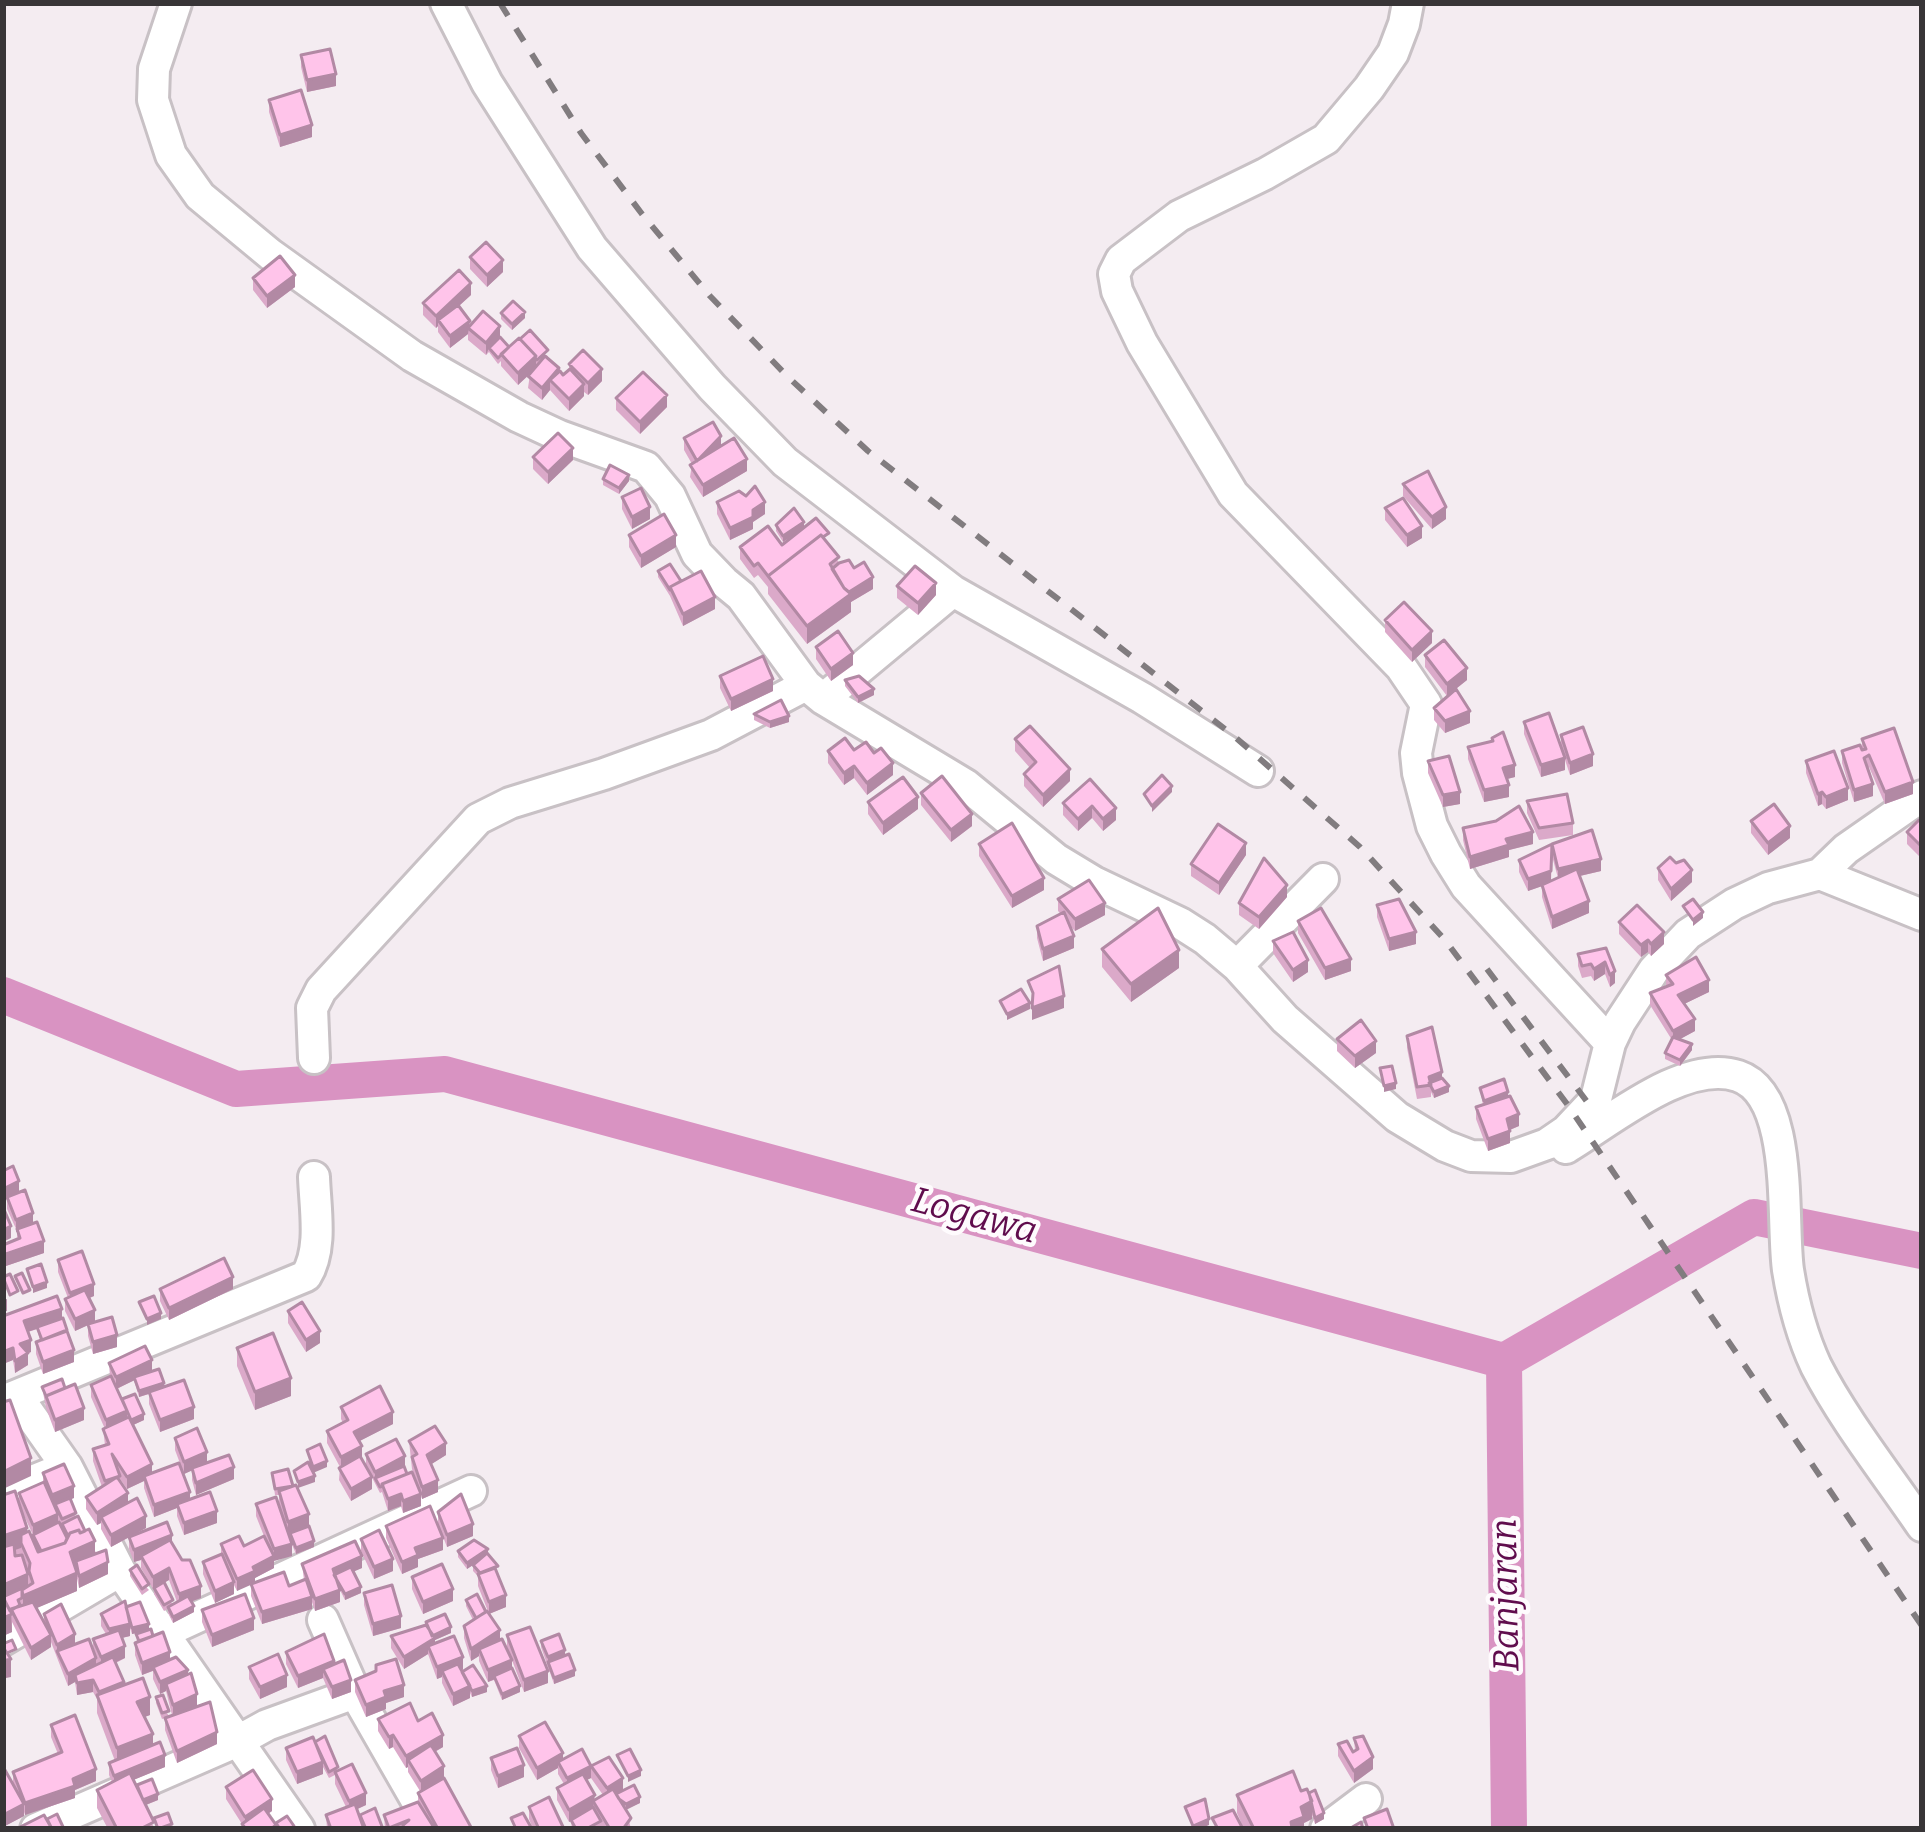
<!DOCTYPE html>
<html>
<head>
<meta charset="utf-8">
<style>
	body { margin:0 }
	#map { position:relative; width:1925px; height:1832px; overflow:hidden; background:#f4ecf1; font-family:Bitter,serif }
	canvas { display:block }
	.frame { position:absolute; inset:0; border:6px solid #383537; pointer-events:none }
</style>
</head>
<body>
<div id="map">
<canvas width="1925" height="1832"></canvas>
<div class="frame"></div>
</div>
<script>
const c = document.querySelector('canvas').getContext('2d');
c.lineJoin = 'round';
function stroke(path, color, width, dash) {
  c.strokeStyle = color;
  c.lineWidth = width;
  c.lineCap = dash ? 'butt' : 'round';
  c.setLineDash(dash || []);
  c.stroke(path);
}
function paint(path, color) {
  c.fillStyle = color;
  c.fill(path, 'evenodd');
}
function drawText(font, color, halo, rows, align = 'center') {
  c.font = font + ' Bitter,serif';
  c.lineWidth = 9;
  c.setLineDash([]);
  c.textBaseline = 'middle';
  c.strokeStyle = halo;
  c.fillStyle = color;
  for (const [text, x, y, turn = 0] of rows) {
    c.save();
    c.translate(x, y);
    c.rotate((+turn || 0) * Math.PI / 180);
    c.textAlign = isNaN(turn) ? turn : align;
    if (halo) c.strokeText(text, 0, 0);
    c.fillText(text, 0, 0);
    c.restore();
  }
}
stroke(new Path2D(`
	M 3,995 L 236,1089 L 445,1074 L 1504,1361 L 1754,1217 L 1922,1251
	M 1504,1361 L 1509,1829`), '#d993c2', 36);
const minor = new Path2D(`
	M 176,3 L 154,69 L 153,100 L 171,155 L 200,196 L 270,254 L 412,356 L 519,417 L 560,436 L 646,467 L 670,496 L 697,554 L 724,582 L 741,596 L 806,685 L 823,699 L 966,785 L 1056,859 L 1094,882 L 1180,923 L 1205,939 L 1237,966 L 1285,1019 L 1397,1117 L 1445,1146 L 1471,1156 L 1511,1157 L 1547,1144 L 1566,1131 L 1596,1099 L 1610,1043 L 1620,1022 L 1654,970 L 1688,934 L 1734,904 L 1768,888 L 1820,874 L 1922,915
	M 446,3 L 487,83 L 592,248 L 712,387 L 785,462 L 953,591 L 1142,698 L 1258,771
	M 1408,3 L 1404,24 L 1393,53 L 1369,88 L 1326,139 L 1265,174 L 1179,216 L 1121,260 L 1114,274 L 1117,291 L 1142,343 L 1233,494 L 1401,667 L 1426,704 L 1416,753 L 1418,773 L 1432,826 L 1446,854 L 1466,886 L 1610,1043
	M 823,699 L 953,591
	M 1820,874 L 1846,849 L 1922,796
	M 1237,966 L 1323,879
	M 314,1058 L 312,1008 L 321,990 L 478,819 L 510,803 L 604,774 L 711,735 L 806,685
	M 1566,1148 C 1610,1122 1685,1058 1738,1076 C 1795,1095 1781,1222 1788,1270 C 1793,1301 1803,1338 1816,1366 C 1843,1419 1888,1476 1922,1526
	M 17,1396 L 67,1467 L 120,1571 L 299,1829
	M 3,1401 L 306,1276 C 323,1249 315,1208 314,1177
	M 3,1493 L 67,1467
	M 323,1620 L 355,1693 L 433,1829
	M 163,1633 L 471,1491
	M 3,1640 L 120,1571
	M 36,1829 L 238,1741 L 267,1725 L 355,1693
	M 1326,1829 L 1366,1799`);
stroke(minor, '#c8c1c5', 36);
stroke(minor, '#fff', 30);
stroke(new Path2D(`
	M 500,3 L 581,133 L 642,214 L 710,296 L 788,377 L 868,451 L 1234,736 L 1360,847 L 1445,940 L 1567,1104 L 1922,1626
	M 1487,969 L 1588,1103`), '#817c7f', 6, [15, 15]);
paint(new Path2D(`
	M 301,55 L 336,86 L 307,92 L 301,67 Z
	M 269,100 L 312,137 L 280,147 L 269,112 Z
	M 470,257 L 503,272 L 487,287 L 470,269 Z
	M 253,278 L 295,287 L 267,308 L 253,290 Z
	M 471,295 L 459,306 L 470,327 L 500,338 L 509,347 L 548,356 L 547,358 L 563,375 L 569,370 L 569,364 L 602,381 L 588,395 L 584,392 L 584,396 L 569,411 L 550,390 L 542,400 L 528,388 L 530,374 L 518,385 L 501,366 L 501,361 L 498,364 L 489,352 L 486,355 L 468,340 L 468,334 L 450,348 L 438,332 L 438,326 L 436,328 L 423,315 L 423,303 Z
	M 501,313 L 525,318 L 512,330 L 501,319 Z
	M 616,398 L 667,407 L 640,434 L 616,410 Z
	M 684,438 L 721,446 L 747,471 L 703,497 L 690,477 L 692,464 L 684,450 Z
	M 533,457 L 573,460 L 548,484 L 533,469 Z
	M 603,479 L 629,481 L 619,494 L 603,485 Z
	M 1403,484 L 1446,519 L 1432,529 L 1403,496 Z
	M 746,496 L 765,514 L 753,522 L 753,529 L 730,540 L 717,514 L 717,502 Z
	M 622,497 L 650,519 L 632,529 L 622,509 Z
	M 1385,508 L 1422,538 L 1407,547 L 1385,520 Z
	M 776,525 L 804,528 L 829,544 L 839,563 L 854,568 L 873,589 L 851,602 L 851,612 L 807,644 L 768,594 L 768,587 L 758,575 L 754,578 L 740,559 L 740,547 L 782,545 L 802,529 L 783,542 L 776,531 Z
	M 629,535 L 676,547 L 641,568 L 629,547 Z
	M 658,571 L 715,609 L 683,626 L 670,596 L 658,577 Z
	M 897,586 L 936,595 L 918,615 L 897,598 Z
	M 1385,620 L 1432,643 L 1412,662 L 1385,632 Z
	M 816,647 L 853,665 L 831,681 L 816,659 Z
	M 1425,655 L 1467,680 L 1447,696 L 1425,667 Z
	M 720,676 L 773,691 L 731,711 L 720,688 Z
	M 845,680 L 874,695 L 858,703 L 845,686 Z
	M 1434,708 L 1470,723 L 1445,733 L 1434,720 Z
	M 754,714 L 789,722 L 770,728 L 754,720 Z
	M 1524,722 L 1561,746 L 1561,735 L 1593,766 L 1570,775 L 1565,760 L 1565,770 L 1541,777 L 1524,734 Z
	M 1015,739 L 1070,781 L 1043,807 L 1024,786 L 1024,774 L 1030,768 L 1015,751 Z
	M 1862,739 L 1913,794 L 1885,804 L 1869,767 L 1867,768 L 1873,796 L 1854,802 L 1842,763 L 1842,751 L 1862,750 Z
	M 1468,747 L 1515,777 L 1507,779 L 1509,797 L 1484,802 L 1468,759 Z
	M 854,750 L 893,775 L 867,795 L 854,778 L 844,785 L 828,763 L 828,751 Z
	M 1428,761 L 1460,804 L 1443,807 L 1428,773 Z
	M 1806,761 L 1848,800 L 1826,809 L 1822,804 L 1818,806 L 1806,773 Z
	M 921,793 L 972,826 L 951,842 L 921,805 Z
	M 1527,801 L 1573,823 L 1573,835 L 1539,840 L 1527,813 Z
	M 868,802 L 918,809 L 883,835 L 868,814 Z
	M 1063,803 L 1116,808 L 1116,820 L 1103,831 L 1092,818 L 1078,831 L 1063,815 Z
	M 1751,821 L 1790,838 L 1768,855 L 1751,833 Z
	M 1922,823 L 1922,859 L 1907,844 L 1907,832 Z
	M 1463,828 L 1533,844 L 1509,850 L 1509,857 L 1470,869 L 1463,840 Z
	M 979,844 L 1044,890 L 1012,908 L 979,856 Z
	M 1552,844 L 1601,871 L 1580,876 L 1589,913 L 1552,929 L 1542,897 L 1542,886 L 1528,891 L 1519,872 L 1519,860 ZM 1552,856 L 1558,878 L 1551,881 Z
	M 1246,855 L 1219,895 L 1191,876 L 1191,864 Z
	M 1658,868 L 1692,882 L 1671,901 L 1658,880 Z
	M 1287,897 L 1259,929 L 1239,915 L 1239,903 Z
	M 1058,899 L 1105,915 L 1075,931 L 1069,925 L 1074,948 L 1043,961 L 1037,938 L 1037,926 L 1061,914 L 1058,911 Z
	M 1377,905 L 1416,944 L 1389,951 L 1377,917 Z
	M 1298,921 L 1351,971 L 1325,980 L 1298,933 Z
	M 1619,922 L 1664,944 L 1651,956 L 1648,952 L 1641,957 L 1619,934 Z
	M 1273,941 L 1308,972 L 1293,982 L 1273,953 Z
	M 1606,948 L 1615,983 L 1610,987 L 1605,974 L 1594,981 L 1591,976 L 1582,978 L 1578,966 L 1578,954 Z
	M 1102,949 L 1179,968 L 1131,1002 L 1102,967 Z
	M 1666,975 L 1709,992 L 1684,1004 L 1695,1031 L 1680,1039 L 1692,1050 L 1680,1066 L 1665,1059 L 1665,1053 L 1672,1040 L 1650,1005 L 1650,993 L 1666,986 Z
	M 1407,1036 L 1449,1092 L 1434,1098 L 1431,1092 L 1431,1097 L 1417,1099 L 1407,1048 Z
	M 1337,1039 L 1376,1053 L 1355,1068 L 1337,1051 Z
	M 1480,1088 L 1508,1097 L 1519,1126 L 1510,1130 L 1510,1143 L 1488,1151 L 1476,1119 L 1476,1107 L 1483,1105 Z
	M 3,1171 L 19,1192 L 44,1253 L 3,1267 L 3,1245 L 17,1240 L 17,1231 L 7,1209 L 7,1199 L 3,1201 Z
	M 58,1260 L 94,1296 L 90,1298 L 95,1322 L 117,1347 L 93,1354 L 88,1336 L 88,1325 L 75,1331 L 65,1311 L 65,1299 L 68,1298 L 58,1272 Z
	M 160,1289 L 233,1289 L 169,1320 L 160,1301 Z
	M 288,1311 L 320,1343 L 306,1352 L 288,1323 Z
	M 3,1316 L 62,1318 L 74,1362 L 43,1374 L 36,1354 L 36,1342 L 40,1341 L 37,1329 L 28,1332 L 31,1352 L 28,1353 L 28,1365 L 15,1373 L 13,1360 L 3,1364 Z
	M 237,1348 L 291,1396 L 255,1410 L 237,1366 Z
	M 109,1363 L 152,1371 L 194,1419 L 160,1432 L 149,1404 L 149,1394 L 139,1397 L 134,1380 L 117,1389 L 122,1402 L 144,1420 L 133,1425 L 152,1473 L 190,1499 L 217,1523 L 184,1535 L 177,1516 L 177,1508 L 154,1517 L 144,1488 L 144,1481 L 127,1489 L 120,1479 L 128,1503 L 146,1528 L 111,1547 L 101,1529 L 101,1523 L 97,1525 L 86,1509 L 86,1497 L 102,1487 L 93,1461 L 93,1449 L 105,1445 L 103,1429 L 105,1429 L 91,1397 L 91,1385 L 110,1377 Z
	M 42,1387 L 84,1420 L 55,1432 L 46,1408 Z
	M 341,1407 L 393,1424 L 359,1441 L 361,1459 L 372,1489 L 351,1501 L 339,1480 L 340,1467 L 327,1443 L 327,1431 L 343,1423 L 341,1419 Z
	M 175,1438 L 207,1463 L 234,1479 L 196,1495 L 192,1480 L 192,1470 L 184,1474 L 175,1450 Z
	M 409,1441 L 446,1455 L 431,1464 L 438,1492 L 422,1499 L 421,1495 L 421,1506 L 403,1513 L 401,1506 L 388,1511 L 382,1492 L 380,1493 L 366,1466 L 366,1454 L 405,1468 L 419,1491 L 412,1469 Z
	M 43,1473 L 74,1498 L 70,1499 L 76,1517 L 108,1574 L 79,1588 L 77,1578 L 77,1591 L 36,1608 L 44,1622 L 44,1614 L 75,1644 L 93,1650 L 93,1639 L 106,1634 L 101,1626 L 101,1614 L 126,1607 L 149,1629 L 170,1660 L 188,1675 L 197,1706 L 217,1744 L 177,1763 L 165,1730 L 165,1718 L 162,1719 L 156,1703 L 156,1697 L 169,1716 L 172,1715 L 166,1691 L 160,1694 L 153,1679 L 153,1671 L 142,1675 L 135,1655 L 135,1643 L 137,1642 L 136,1634 L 139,1633 L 132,1634 L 130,1628 L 130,1636 L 122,1638 L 125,1658 L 116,1663 L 124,1685 L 150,1715 L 144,1717 L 153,1745 L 165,1767 L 133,1780 L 137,1787 L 158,1800 L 146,1805 L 154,1829 L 108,1829 L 97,1808 L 97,1790 L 112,1782 L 109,1775 L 109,1763 L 115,1761 L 97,1713 L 97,1699 L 93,1692 L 77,1695 L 75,1682 L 68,1686 L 51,1642 L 51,1647 L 31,1660 L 12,1622 L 12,1632 L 3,1636 L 3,1495 L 19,1504 L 19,1493 L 43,1482 ZM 20,1507 L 33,1535 L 33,1540 L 27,1532 Z
	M 272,1473 L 293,1486 L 309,1527 L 314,1547 L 296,1554 L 290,1540 L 292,1556 L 274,1560 L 274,1568 L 255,1578 L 237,1591 L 234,1585 L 234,1594 L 215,1603 L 203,1574 L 203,1562 L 221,1554 L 221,1544 L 244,1546 L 266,1541 L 256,1516 L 256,1504 L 279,1503 L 279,1495 L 275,1495 Z
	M 438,1512 L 473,1536 L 447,1547 L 438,1524 Z
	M 386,1526 L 443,1550 L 418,1559 L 418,1567 L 402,1574 L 386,1538 Z
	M 129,1537 L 172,1543 L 201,1598 L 191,1601 L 194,1612 L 173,1623 L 168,1613 L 168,1609 L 164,1611 L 154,1594 L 154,1588 L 173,1604 L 177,1602 L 169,1580 L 153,1589 L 141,1568 L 141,1560 L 134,1562 L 129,1549 Z
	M 361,1539 L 393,1571 L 374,1579 L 361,1551 Z
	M 458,1551 L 488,1554 L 498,1572 L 506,1607 L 489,1614 L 520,1692 L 502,1700 L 494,1680 L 488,1682 L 479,1661 L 479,1656 L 471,1661 L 464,1638 L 464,1626 L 473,1620 L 466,1606 L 466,1600 L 489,1614 L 478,1586 L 478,1576 L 473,1571 L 473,1565 L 467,1569 L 458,1557 Z
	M 302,1564 L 362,1568 L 353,1571 L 361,1593 L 345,1600 L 340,1590 L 340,1602 L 315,1611 L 312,1602 L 312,1609 L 262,1624 L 251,1596 L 251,1584 L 289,1586 L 304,1580 Z
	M 130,1570 L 149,1590 L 142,1595 L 130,1576 Z
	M 412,1577 L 453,1601 L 423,1614 L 412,1589 Z
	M 364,1593 L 401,1628 L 373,1636 L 364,1605 Z
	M 202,1610 L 254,1630 L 212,1647 L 202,1622 Z
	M 451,1633 L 435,1640 L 435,1643 L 487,1692 L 472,1697 L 470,1693 L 470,1698 L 453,1706 L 442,1683 L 442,1677 L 437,1679 L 428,1654 L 404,1669 L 391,1648 L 391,1636 Z
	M 507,1635 L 548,1683 L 524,1692 L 507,1647 Z
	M 541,1641 L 565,1656 L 575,1676 L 554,1684 L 541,1647 Z
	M 286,1652 L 334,1664 L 351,1692 L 332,1699 L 323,1678 L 298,1688 L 286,1664 Z
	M 249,1667 L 287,1687 L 260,1699 L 249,1679 Z
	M 355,1680 L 404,1697 L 386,1703 L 386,1709 L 366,1717 L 355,1692 Z
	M 378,1719 L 418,1721 L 443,1747 L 435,1752 L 444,1778 L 472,1829 L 385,1829 L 384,1815 L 418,1802 L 418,1793 L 420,1791 L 408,1772 L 408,1767 L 406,1768 L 393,1747 L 389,1749 L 378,1731 Z
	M 51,1725 L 96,1781 L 75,1790 L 75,1798 L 25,1815 L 24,1812 L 24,1816 L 5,1826 L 3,1822 L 3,1771 L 13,1784 L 13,1772 L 58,1754 L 51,1737 Z
	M 519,1736 L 563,1760 L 591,1766 L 623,1790 L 640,1803 L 626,1809 L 631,1829 L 603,1829 L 601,1827 L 597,1829 L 572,1829 L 571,1821 L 569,1822 L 557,1800 L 557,1788 L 564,1784 L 558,1774 L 558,1768 L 537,1780 L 519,1748 ZM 591,1778 L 603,1795 L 595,1800 L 586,1780 Z
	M 1354,1738 L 1373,1769 L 1354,1783 L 1338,1756 L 1338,1744 L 1353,1752 L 1355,1751 Z
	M 315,1742 L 366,1805 L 357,1809 L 360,1817 L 383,1829 L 327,1829 L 326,1815 L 346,1807 L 335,1784 L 335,1775 L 329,1778 L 323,1767 L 323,1774 L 297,1784 L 286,1760 L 286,1748 Z
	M 491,1758 L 524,1777 L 498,1788 L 491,1770 Z
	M 226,1787 L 272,1811 L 268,1814 L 276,1825 L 294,1829 L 242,1829 L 242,1824 L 226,1799 Z
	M 1301,1791 L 1324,1819 L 1315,1824 L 1312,1815 L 1312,1819 L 1304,1823 L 1304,1829 L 1244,1829 L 1237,1813 L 1237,1795 Z
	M 529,1807 L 564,1829 L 533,1829 L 529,1819 Z`), '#dba9c9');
paint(new Path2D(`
	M 336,74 L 336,86 L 307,92 L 307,80 Z
	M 312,125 L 312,137 L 280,147 L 280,135 Z
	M 503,260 L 503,272 L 487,287 L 487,275 Z
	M 295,275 L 295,287 L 267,308 L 267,296 Z
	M 471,283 L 471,295 L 440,323 L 438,320 L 438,326 L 436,328 L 436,316 Z
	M 525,312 L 525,318 L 512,330 L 512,324 Z
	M 470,321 L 468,334 L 450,348 L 450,336 Z
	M 500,326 L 500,338 L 489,348 L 486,355 L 486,343 Z
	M 536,356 L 536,368 L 518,385 L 518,373 Z
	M 559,368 L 559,380 L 550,380 L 550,390 L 542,400 L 542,388 Z
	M 602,369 L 602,381 L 588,395 L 588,383 Z
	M 584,384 L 584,396 L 569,411 L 569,399 Z
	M 667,395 L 667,407 L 640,434 L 640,422 Z
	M 721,436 L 721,448 L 697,461 Z
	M 573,448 L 573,460 L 548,484 L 548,472 Z
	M 747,459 L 747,471 L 703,497 L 703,485 Z
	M 629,475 L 629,481 L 619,494 L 619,488 Z
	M 765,502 L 765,514 L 753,522 L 753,510 Z
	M 650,507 L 650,519 L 632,529 L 632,517 Z
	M 1446,507 L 1446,519 L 1432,529 L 1432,517 Z
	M 753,517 L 753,529 L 730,540 L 730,528 Z
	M 804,522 L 804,528 L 783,542 L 783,536 Z
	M 1422,526 L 1422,538 L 1407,547 L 1407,535 Z
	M 676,535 L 676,547 L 641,568 L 641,556 Z
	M 873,577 L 873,589 L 851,602 L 851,612 L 807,644 L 807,626 L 844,594 Z
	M 936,583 L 936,595 L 918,615 L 918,603 Z
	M 715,597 L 715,609 L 683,626 L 683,614 Z
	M 1432,631 L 1432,643 L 1412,662 L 1412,650 Z
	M 853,653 L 853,665 L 831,681 L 831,669 Z
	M 1467,668 L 1467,680 L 1447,696 L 1447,684 Z
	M 773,679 L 773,691 L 731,711 L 731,699 Z
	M 874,689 L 874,695 L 858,703 L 858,697 Z
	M 1470,711 L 1470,723 L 1445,733 L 1445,721 Z
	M 789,716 L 789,722 L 770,728 L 770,722 Z
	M 1593,754 L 1593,766 L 1570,775 L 1570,763 Z
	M 1565,758 L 1565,770 L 1541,777 L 1541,765 Z
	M 893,763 L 893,775 L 867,795 L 867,783 Z
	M 1515,765 L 1515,777 L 1503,780 L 1503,768 Z
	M 854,766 L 854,778 L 844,785 L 844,773 Z
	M 1070,769 L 1070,781 L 1043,807 L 1043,795 Z
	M 1913,782 L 1913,794 L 1885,804 L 1885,792 Z
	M 1873,784 L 1873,796 L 1854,802 L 1854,790 Z
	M 1509,785 L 1509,797 L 1484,802 L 1484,790 Z
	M 1172,786 L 1172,792 L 1152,812 L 1152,806 Z
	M 1848,788 L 1848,800 L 1826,809 L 1826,797 Z
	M 1460,792 L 1460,804 L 1443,807 L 1443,795 Z
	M 1822,792 L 1822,804 L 1818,806 L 1818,794 Z
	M 918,797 L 918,809 L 883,835 L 883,823 Z
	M 1092,806 L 1092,818 L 1078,831 L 1078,819 Z
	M 1116,808 L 1116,820 L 1103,831 L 1103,819 Z
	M 972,814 L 972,826 L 951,842 L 951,830 Z
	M 1790,826 L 1790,838 L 1768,855 L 1768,843 Z
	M 1533,832 L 1533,844 L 1509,850 L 1509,857 L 1470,869 L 1470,857 L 1506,839 Z
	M 1246,843 L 1246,855 L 1219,895 L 1219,883 Z
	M 1601,859 L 1601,871 L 1558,881 L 1558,869 Z
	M 1692,870 L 1692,882 L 1671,901 L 1671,889 Z
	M 1551,871 L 1551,883 L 1528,891 L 1528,879 Z
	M 1044,878 L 1044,890 L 1012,908 L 1012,896 Z
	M 1287,885 L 1287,897 L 1259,929 L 1259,917 Z
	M 1589,901 L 1589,913 L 1552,929 L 1552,917 Z
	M 1105,903 L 1105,915 L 1075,931 L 1075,919 Z
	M 1703,912 L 1703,918 L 1693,926 L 1693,920 Z
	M 1416,932 L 1416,944 L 1389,951 L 1389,939 Z
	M 1664,932 L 1664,944 L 1651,956 L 1651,944 Z
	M 1074,936 L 1074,948 L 1043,961 L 1043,949 Z
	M 1648,940 L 1648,952 L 1641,957 L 1641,945 Z
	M 1179,950 L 1179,968 L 1131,1002 L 1131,984 Z
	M 1351,959 L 1351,971 L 1325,980 L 1325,968 Z
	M 1308,960 L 1308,972 L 1293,982 L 1293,970 Z
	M 1605,962 L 1605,974 L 1594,981 L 1594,969 Z
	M 1615,971 L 1615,983 L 1610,987 L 1610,975 Z
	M 1709,980 L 1709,992 L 1678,1007 L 1678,995 Z
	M 1064,996 L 1064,1008 L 1032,1020 L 1032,1008 Z
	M 1030,1003 L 1030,1009 L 1007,1020 L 1007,1014 Z
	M 1695,1019 L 1695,1031 L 1673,1043 L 1673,1031 Z
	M 1376,1041 L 1376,1053 L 1355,1068 L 1355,1056 Z
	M 1692,1044 L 1692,1050 L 1680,1066 L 1680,1060 Z
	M 1442,1072 L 1442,1084 L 1432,1088 L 1429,1077 Z
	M 1396,1083 L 1396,1089 L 1384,1092 L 1384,1086 Z
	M 1449,1086 L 1449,1092 L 1434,1098 L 1434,1092 Z
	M 1508,1092 L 1508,1098 L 1484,1107 L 1484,1101 Z
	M 1519,1114 L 1519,1126 L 1507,1131 L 1507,1119 Z
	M 1510,1131 L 1510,1143 L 1488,1151 L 1488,1139 Z
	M 19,1181 L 19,1193 L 3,1201 L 3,1189 Z
	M 33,1213 L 33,1225 L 16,1232 L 16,1220 Z
	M 11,1226 L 11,1238 L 3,1242 L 3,1230 Z
	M 44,1241 L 44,1253 L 3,1267 L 3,1255 Z
	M 233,1277 L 233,1289 L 169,1320 L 169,1308 Z
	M 47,1282 L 47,1288 L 33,1293 L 33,1287 Z
	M 94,1284 L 94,1296 L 70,1305 L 70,1293 Z
	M 7,1299 L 7,1311 L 3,1312 L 3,1300 Z
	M 62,1309 L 62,1321 L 24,1333 L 24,1321 Z
	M 95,1310 L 95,1322 L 75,1331 L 75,1319 Z
	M 161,1313 L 161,1319 L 147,1325 L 147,1319 Z
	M 320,1331 L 320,1343 L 306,1352 L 306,1340 Z
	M 117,1335 L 117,1347 L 93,1354 L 93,1342 Z
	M 31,1340 L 31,1352 L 20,1356 L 20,1344 Z
	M 13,1348 L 13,1360 L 3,1364 L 3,1352 Z
	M 74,1350 L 74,1362 L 43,1374 L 43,1362 Z
	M 28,1353 L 28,1365 L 15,1373 L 15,1361 Z
	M 152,1360 L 152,1372 L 116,1389 L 116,1377 Z
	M 291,1378 L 291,1396 L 255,1410 L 255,1392 Z
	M 164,1383 L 164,1389 L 139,1397 L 139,1391 Z
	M 194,1407 L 194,1419 L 160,1432 L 160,1420 Z
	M 84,1408 L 84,1420 L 55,1432 L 55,1420 Z
	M 127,1411 L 127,1423 L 106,1432 L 106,1420 Z
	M 393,1412 L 393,1424 L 354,1444 L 354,1432 Z
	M 144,1414 L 144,1420 L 131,1426 L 131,1420 Z
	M 446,1443 L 446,1455 L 427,1467 L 427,1455 Z
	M 362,1446 L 362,1458 L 341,1469 L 341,1457 Z
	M 207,1452 L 207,1464 L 184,1474 L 184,1462 Z
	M 405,1456 L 405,1468 L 375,1478 L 375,1472 Z
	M 31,1458 L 31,1476 L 3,1489 L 3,1472 Z
	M 327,1461 L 327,1467 L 313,1473 L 313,1467 Z
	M 152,1464 L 152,1476 L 144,1476 L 144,1481 L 127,1489 L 127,1477 Z
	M 234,1467 L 234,1479 L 196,1495 L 196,1483 Z
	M 315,1476 L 315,1482 L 298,1488 L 298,1482 Z
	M 372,1477 L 372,1489 L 351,1501 L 351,1489 Z
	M 438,1480 L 438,1492 L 422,1499 L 422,1487 Z
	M 74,1486 L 74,1498 L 52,1507 L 52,1495 Z
	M 190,1492 L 190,1504 L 177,1504 L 177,1508 L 154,1517 L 154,1505 Z
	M 128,1493 L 128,1505 L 101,1517 L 101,1523 L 97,1525 L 97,1513 Z
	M 401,1494 L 401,1506 L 388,1511 L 388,1499 Z
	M 421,1494 L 421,1506 L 403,1513 L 403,1501 Z
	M 217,1511 L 217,1523 L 184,1535 L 184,1523 Z
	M 58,1514 L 58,1526 L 33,1537 L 33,1525 Z
	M 309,1514 L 309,1526 L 288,1534 L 288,1522 Z
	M 146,1516 L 146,1528 L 111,1547 L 111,1535 Z
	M 473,1524 L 473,1536 L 447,1547 L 447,1535 Z
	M 27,1528 L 27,1546 L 21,1543 L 21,1548 L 3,1554 L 3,1536 Z
	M 172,1535 L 172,1547 L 141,1556 L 141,1560 L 134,1562 L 134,1550 Z
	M 443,1538 L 443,1550 L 418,1559 L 418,1567 L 402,1574 L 402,1562 L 415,1548 Z
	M 95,1541 L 95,1558 L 76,1561 L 76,1568 L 70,1552 Z
	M 314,1541 L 314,1547 L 296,1554 L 296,1548 Z
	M 292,1544 L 292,1556 L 274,1561 L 274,1549 Z
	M 488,1549 L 488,1555 L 467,1569 L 467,1563 Z
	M 274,1556 L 274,1568 L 255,1578 L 255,1583 L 237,1591 L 237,1579 L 253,1567 Z
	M 362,1556 L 362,1568 L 337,1579 L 333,1569 Z
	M 393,1559 L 393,1571 L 374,1579 L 374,1567 Z
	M 108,1562 L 108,1574 L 79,1588 L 79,1576 Z
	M 169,1568 L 169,1580 L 153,1589 L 153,1577 Z
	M 77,1573 L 77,1591 L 23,1614 L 23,1596 Z
	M 28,1574 L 28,1586 L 3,1597 L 3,1585 Z
	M 234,1582 L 234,1594 L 215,1603 L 215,1591 Z
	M 201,1586 L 201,1598 L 179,1606 L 179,1594 Z
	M 361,1587 L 361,1593 L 345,1600 L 345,1594 Z
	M 453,1589 L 453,1601 L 423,1614 L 423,1602 Z
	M 340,1590 L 340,1602 L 315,1611 L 315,1599 Z
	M 506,1595 L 506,1607 L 489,1614 L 489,1602 Z
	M 312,1597 L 312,1609 L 262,1624 L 262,1612 Z
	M 194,1606 L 194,1612 L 173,1623 L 173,1617 Z
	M 11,1610 L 12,1632 L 3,1636 L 3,1618 Z
	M 401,1616 L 401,1628 L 373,1636 L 373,1624 Z
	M 254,1618 L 254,1630 L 212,1647 L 212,1635 Z
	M 130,1624 L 130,1636 L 109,1641 L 109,1629 Z
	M 149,1624 L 149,1630 L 132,1634 L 132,1628 Z
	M 451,1627 L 451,1633 L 435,1640 L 435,1650 L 428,1646 L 428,1654 L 404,1669 L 404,1657 L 432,1636 Z
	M 500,1630 L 500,1642 L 479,1649 L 479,1656 L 471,1661 L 471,1649 Z
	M 75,1634 L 75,1646 L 57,1651 L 57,1657 L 57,1645 Z
	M 51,1635 L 51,1647 L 31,1660 L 31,1648 Z
	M 125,1646 L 125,1658 L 101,1669 L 101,1657 Z
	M 565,1650 L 565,1656 L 548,1663 L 548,1657 Z
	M 170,1652 L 170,1664 L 142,1675 L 142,1663 Z
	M 463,1657 L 463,1669 L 444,1676 L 442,1671 L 442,1677 L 437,1679 L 437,1667 Z
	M 96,1658 L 96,1670 L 75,1675 L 75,1682 L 68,1686 L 68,1674 Z
	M 11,1659 L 11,1677 L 6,1678 L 6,1692 L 3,1694 L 3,1661 Z
	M 512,1660 L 512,1672 L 488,1682 L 488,1670 Z
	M 334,1661 L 334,1673 L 323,1669 L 323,1678 L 298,1688 L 298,1676 Z
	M 188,1670 L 188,1682 L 166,1684 L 166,1691 L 160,1694 L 160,1682 Z
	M 575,1670 L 575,1676 L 554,1684 L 554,1678 Z
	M 548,1671 L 548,1683 L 524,1692 L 524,1680 Z
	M 287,1675 L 287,1687 L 260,1699 L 260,1687 Z
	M 93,1680 L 93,1692 L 77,1695 L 77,1683 Z
	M 351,1680 L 351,1692 L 332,1699 L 332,1687 Z
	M 404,1685 L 404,1697 L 386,1703 L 386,1709 L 366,1717 L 366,1705 L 384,1691 Z
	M 470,1686 L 470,1698 L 453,1706 L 453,1694 Z
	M 487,1686 L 487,1692 L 472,1697 L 472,1691 Z
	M 520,1686 L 520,1692 L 502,1700 L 502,1694 Z
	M 197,1694 L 197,1706 L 173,1717 L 173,1705 Z
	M 150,1697 L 150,1715 L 137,1720 L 137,1702 Z
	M 217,1732 L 217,1744 L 177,1763 L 177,1751 Z
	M 153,1734 L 153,1752 L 117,1766 L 117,1748 Z
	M 393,1735 L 393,1747 L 389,1749 L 389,1737 Z
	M 443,1735 L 443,1747 L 411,1765 L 408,1760 L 408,1767 L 406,1768 L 406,1756 Z
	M 563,1753 L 563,1765 L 558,1762 L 558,1768 L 537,1780 L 537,1768 Z
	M 165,1755 L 165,1767 L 114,1788 L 114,1776 Z
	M 1373,1757 L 1373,1769 L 1354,1783 L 1354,1771 Z
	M 323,1762 L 323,1774 L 297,1784 L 297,1772 Z
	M 524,1765 L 524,1777 L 498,1788 L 498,1776 Z
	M 444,1766 L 444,1778 L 421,1793 L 421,1781 Z
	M 591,1766 L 591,1778 L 567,1790 L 567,1778 Z
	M 96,1769 L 96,1781 L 75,1790 L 75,1798 L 25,1815 L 25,1803 L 73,1779 Z
	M 641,1770 L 641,1776 L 628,1782 L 628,1776 Z
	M 623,1778 L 623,1790 L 607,1800 L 607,1788 Z
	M 366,1793 L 366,1805 L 349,1813 L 349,1801 Z
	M 158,1794 L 158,1800 L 143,1806 L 143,1800 Z
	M 595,1795 L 593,1808 L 569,1822 L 569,1810 Z
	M 640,1797 L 640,1803 L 626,1810 L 626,1804 Z
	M 272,1799 L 272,1811 L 245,1829 L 245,1817 Z
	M 1312,1801 L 1312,1819 L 1304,1823 L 1304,1829 L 1289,1829 L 1291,1822 L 1301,1807 Z
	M 24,1804 L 24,1816 L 5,1826 L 5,1814 Z
	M 1324,1813 L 1324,1819 L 1315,1824 L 1315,1818 Z
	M 1209,1819 L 1209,1825 L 1200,1829 L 1193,1829 L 1193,1826 Z`), '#b289a4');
const building = new Path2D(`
	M 330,49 L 336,74 L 307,80 L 301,55 Z
	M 301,90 L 312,125 L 280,135 L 269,100 Z
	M 486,242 L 503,260 L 487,275 L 470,257 Z
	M 280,256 L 295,275 L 267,296 L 253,278 Z
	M 459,270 L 471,283 L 436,316 L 423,303 Z
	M 513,301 L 525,312 L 512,324 L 501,313 Z
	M 458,305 L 470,321 L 450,336 L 438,320 Z
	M 483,311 L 500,326 L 486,343 L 468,328 Z
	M 530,330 L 548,350 L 537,360 L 535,358 L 536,356 L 520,339 Z
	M 500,337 L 509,347 L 498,358 L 489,348 Z
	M 519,338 L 536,356 L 518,373 L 501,354 Z
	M 583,350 L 602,369 L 588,383 L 569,364 Z
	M 545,356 L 559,368 L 542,388 L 528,376 Z
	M 570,369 L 584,384 L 569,399 L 550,380 L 560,371 L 563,375 Z
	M 643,372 L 667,395 L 640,422 L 616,398 Z
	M 713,422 L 721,436 L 697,461 L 684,438 Z
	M 558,433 L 573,448 L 548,472 L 533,457 Z
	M 734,438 L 747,459 L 703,485 L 690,465 Z
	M 610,465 L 629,475 L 619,488 L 603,479 Z
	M 1428,471 L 1446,507 L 1432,517 L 1403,484 Z
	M 755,486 L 765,502 L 753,510 L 753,517 L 730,528 L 717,502 L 739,491 L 746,496 Z
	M 641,488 L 650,507 L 632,517 L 622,497 Z
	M 1403,498 L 1422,526 L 1407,535 L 1385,508 Z
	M 794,508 L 804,522 L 783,536 L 776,525 Z
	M 664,514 L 676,535 L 641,556 L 629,535 Z
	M 816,518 L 829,533 L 823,537 L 821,535 L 768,576 L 758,563 L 754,566 L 740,547 L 768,526 L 782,545 Z
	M 821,535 L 839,557 L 830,564 L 844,588 L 851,594 L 807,626 L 768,576 Z
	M 849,560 L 854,568 L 864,562 L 873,577 L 849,592 L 844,588 L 832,569 L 839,563 Z
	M 670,564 L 681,581 L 670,587 L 670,590 L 658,571 Z
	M 915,566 L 936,583 L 918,603 L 897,586 Z
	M 701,571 L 715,597 L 683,614 L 670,587 Z
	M 1404,602 L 1432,631 L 1412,650 L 1385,620 Z
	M 838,631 L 853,653 L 831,669 L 816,647 Z
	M 1444,640 L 1467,668 L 1447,684 L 1425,655 Z
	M 763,656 L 773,679 L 731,699 L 720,676 Z
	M 859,676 L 874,689 L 858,697 L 845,680 Z
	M 1456,689 L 1470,711 L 1445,721 L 1434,708 Z
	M 781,700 L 789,716 L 770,722 L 754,714 Z
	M 1549,713 L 1565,758 L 1541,765 L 1524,722 Z
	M 1030,726 L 1070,769 L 1043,795 L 1024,774 L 1036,762 L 1015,739 Z
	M 1583,727 L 1593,754 L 1570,763 L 1561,735 Z
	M 1894,728 L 1913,782 L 1885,792 L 1869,755 L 1864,758 L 1873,784 L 1854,790 L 1842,751 L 1860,745 L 1862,750 L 1866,749 L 1862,739 Z
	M 1503,732 L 1515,765 L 1503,768 L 1509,785 L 1484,790 L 1468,747 L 1493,741 L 1492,738 Z
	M 845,738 L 854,750 L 866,742 L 874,753 L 881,748 L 893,763 L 867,783 L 854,766 L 844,773 L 828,751 Z
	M 1834,751 L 1848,788 L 1826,797 L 1822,792 L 1818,794 L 1806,761 Z
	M 1449,756 L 1460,792 L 1443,795 L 1428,761 Z
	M 1162,775 L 1172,786 L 1152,806 L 1144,794 Z
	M 942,776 L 972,814 L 951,830 L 921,793 Z
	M 903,777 L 918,797 L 883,823 L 868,802 Z
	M 1090,779 L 1116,808 L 1103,819 L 1092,806 L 1078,819 L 1063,803 Z
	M 1567,794 L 1573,823 L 1539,828 L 1527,801 Z
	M 1774,804 L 1790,826 L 1768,843 L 1751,821 Z
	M 1519,806 L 1533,832 L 1506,839 L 1509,845 L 1470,857 L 1463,828 L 1496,821 Z
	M 1919,820 L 1922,823 L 1922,847 L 1907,832 Z
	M 1012,823 L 1044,878 L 1012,896 L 979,844 Z
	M 1218,824 L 1246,843 L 1219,883 L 1191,864 Z
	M 1592,830 L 1601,859 L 1558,869 L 1552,844 L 1551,871 L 1528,879 L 1519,860 L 1552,844 Z
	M 1670,857 L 1676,863 L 1684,860 L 1692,870 L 1671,889 L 1658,868 Z
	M 1264,858 L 1287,885 L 1259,917 L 1239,903 Z
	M 1577,869 L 1589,901 L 1552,917 L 1542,885 Z
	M 1089,880 L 1105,903 L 1075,919 L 1058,899 Z
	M 1399,899 L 1416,932 L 1389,939 L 1377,905 Z
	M 1693,899 L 1703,912 L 1693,920 L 1683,906 Z
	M 1637,905 L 1664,932 L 1651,944 L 1648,940 L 1641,945 L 1619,922 Z
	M 1158,908 L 1179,950 L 1131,984 L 1102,949 Z
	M 1321,908 L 1351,959 L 1325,968 L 1298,921 Z
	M 1064,912 L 1074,936 L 1043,949 L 1037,926 Z
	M 1293,932 L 1308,960 L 1293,970 L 1273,941 Z
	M 1606,948 L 1615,971 L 1610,975 L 1605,962 L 1594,969 L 1591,964 L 1582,966 L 1578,954 Z
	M 1696,957 L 1709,980 L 1678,995 L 1695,1019 L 1673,1031 L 1650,993 L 1673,984 L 1666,975 Z
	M 1059,966 L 1064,996 L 1032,1008 L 1033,993 L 1028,981 Z
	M 1021,989 L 1030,1003 L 1007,1014 L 1000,1001 Z
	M 1361,1020 L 1376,1041 L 1355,1056 L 1337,1039 Z
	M 1432,1027 L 1442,1072 L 1429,1077 L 1431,1085 L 1417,1087 L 1407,1036 Z
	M 1673,1037 L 1692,1044 L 1680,1060 L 1665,1053 Z
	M 1392,1066 L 1396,1083 L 1384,1086 L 1380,1068 Z
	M 1442,1078 L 1449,1086 L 1434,1092 L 1429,1083 Z
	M 1504,1079 L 1508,1092 L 1484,1101 L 1480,1088 Z
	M 1510,1096 L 1519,1114 L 1507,1119 L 1510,1131 L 1488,1139 L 1476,1107 Z
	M 13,1166 L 19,1181 L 3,1189 L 3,1171 Z
	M 25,1190 L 33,1213 L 16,1220 L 7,1197 Z
	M 3,1207 L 11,1226 L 3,1230 Z
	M 37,1222 L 44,1241 L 3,1255 L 3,1245 L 20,1238 L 17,1229 Z
	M 82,1251 L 94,1284 L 70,1293 L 58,1260 Z
	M 224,1258 L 233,1277 L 169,1308 L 160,1289 Z
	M 41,1264 L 47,1282 L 33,1287 L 27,1269 Z
	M 22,1273 L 30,1290 L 23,1293 L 15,1276 Z
	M 10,1274 L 18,1291 L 10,1295 L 3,1277 Z
	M 85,1290 L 95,1310 L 75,1319 L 65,1299 Z
	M 57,1296 L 62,1309 L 24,1321 L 31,1340 L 20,1344 L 28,1353 L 15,1361 L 13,1348 L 3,1352 L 3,1316 Z
	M 154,1296 L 161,1313 L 147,1319 L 139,1302 Z
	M 302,1302 L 320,1331 L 306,1340 L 288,1311 Z
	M 112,1317 L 117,1335 L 93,1342 L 88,1324 Z
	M 63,1318 L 67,1330 L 42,1340 L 37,1327 Z
	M 67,1331 L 74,1350 L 43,1362 L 36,1342 Z
	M 273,1333 L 291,1378 L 255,1392 L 237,1348 Z
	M 145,1346 L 152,1360 L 116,1377 L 109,1363 Z
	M 159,1369 L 164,1383 L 139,1391 L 134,1377 Z
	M 111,1376 L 127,1411 L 106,1420 L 91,1385 Z
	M 62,1379 L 65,1388 L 46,1396 L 42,1387 Z
	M 184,1380 L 194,1407 L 160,1420 L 149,1392 Z
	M 75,1384 L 84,1408 L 55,1420 L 46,1396 Z
	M 380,1386 L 393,1412 L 354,1432 L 362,1446 L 341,1457 L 327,1431 L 348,1420 L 341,1407 Z
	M 135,1394 L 144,1414 L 131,1420 L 122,1399 Z
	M 10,1400 L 31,1458 L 3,1472 L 3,1402 Z
	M 129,1417 L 152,1464 L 127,1477 L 112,1454 L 120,1476 L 105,1481 L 93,1449 L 109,1444 L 103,1429 Z
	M 435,1426 L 446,1443 L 427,1455 L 438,1480 L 422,1487 L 412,1457 L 417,1454 L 409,1441 Z
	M 197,1428 L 207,1452 L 184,1462 L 175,1438 Z
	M 396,1439 L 405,1456 L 375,1472 L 366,1454 Z
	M 320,1444 L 327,1461 L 313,1467 L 307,1450 Z
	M 229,1455 L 234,1467 L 196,1483 L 192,1468 Z
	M 360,1456 L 372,1477 L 351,1489 L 339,1468 Z
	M 308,1462 L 315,1476 L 298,1482 L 294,1471 Z
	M 179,1463 L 190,1492 L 154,1505 L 144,1476 Z
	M 64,1464 L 74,1486 L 52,1495 L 43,1473 Z
	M 404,1466 L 407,1474 L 382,1484 L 383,1486 L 380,1487 L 375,1478 Z
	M 288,1469 L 293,1486 L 275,1489 L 272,1473 Z
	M 412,1472 L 421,1494 L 403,1501 L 401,1494 L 388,1499 L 382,1484 Z
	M 117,1477 L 128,1493 L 97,1513 L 86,1497 Z
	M 44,1482 L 58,1514 L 33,1525 L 19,1493 Z
	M 296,1485 L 309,1514 L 288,1522 L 279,1491 Z
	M 15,1491 L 27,1528 L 3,1536 L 3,1495 Z
	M 210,1492 L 217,1511 L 184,1523 L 177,1504 Z
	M 461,1494 L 473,1524 L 447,1535 L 438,1512 Z
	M 276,1497 L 292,1544 L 274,1549 L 256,1504 Z
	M 70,1498 L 76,1513 L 62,1519 L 55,1504 Z
	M 137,1498 L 146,1516 L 111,1535 L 101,1517 Z
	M 430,1506 L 443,1538 L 415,1548 L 418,1555 L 402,1562 L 386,1526 Z
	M 78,1516 L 85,1531 L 80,1533 L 79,1530 L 70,1533 L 68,1536 L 62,1524 Z
	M 59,1522 L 67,1538 L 65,1543 L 41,1551 L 33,1535 Z
	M 167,1522 L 172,1535 L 134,1550 L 129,1537 Z
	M 309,1526 L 314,1541 L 296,1548 L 290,1533 Z
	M 89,1529 L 95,1541 L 70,1552 L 77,1573 L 23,1596 L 22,1590 L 33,1583 L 29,1571 L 30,1563 L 21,1543 L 21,1535 L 29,1531 L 38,1552 L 65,1543 L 70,1533 L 79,1530 L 80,1533 Z
	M 379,1530 L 393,1559 L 374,1567 L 361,1539 Z
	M 239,1536 L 244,1546 L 264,1536 L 274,1556 L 253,1567 L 255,1571 L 237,1579 L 221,1544 Z
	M 170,1540 L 182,1560 L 190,1560 L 201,1586 L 179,1594 L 169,1568 L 153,1577 L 141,1556 Z
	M 474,1540 L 488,1549 L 467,1563 L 458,1551 Z
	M 355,1541 L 362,1556 L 333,1569 L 340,1590 L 315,1599 L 302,1564 Z
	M 14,1544 L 15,1556 L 22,1555 L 28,1574 L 3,1585 L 3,1547 Z
	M 106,1550 L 108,1562 L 79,1576 L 76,1561 Z
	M 487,1553 L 498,1566 L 480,1573 L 473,1565 Z
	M 222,1554 L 234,1582 L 215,1591 L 203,1562 Z
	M 442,1564 L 453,1589 L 423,1602 L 412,1577 Z
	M 137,1565 L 149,1584 L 142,1589 L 130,1570 Z
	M 351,1567 L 361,1587 L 345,1594 L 334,1575 Z
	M 495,1568 L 506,1595 L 489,1602 L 478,1574 Z
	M 284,1572 L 289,1586 L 306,1579 L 312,1597 L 262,1612 L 251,1584 Z
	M 164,1582 L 173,1600 L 164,1605 L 154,1588 Z
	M 392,1585 L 401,1616 L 373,1624 L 364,1593 Z
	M 25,1587 L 22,1590 L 22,1598 L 18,1600 L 20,1605 L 10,1611 L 3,1597 Z
	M 245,1594 L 254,1618 L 212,1635 L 202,1610 Z
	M 477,1594 L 486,1612 L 476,1618 L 466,1600 Z
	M 188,1596 L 194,1606 L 173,1617 L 168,1607 Z
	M 3,1598 L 12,1614 L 3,1618 Z
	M 125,1601 L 130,1624 L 109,1629 L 101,1614 Z
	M 33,1602 L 51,1635 L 31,1648 L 11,1609 Z
	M 140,1602 L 149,1624 L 132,1628 L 126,1607 Z
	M 61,1604 L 75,1634 L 57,1645 L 44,1614 Z
	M 487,1611 L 500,1630 L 471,1649 L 464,1626 Z
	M 445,1614 L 451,1627 L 432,1636 L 426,1622 Z
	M 426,1625 L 435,1638 L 404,1657 L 391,1636 Z
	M 530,1627 L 548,1671 L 524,1680 L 507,1635 Z
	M 151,1629 L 153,1636 L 139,1641 L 136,1634 Z
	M 119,1630 L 125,1646 L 101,1657 L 93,1639 Z
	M 163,1632 L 170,1652 L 142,1663 L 135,1643 Z
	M 324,1634 L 334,1661 L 298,1676 L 286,1652 Z
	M 559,1634 L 565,1650 L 548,1657 L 541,1641 Z
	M 454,1636 L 463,1657 L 437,1667 L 428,1646 Z
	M 89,1639 L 96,1658 L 68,1674 L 57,1651 Z
	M 502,1639 L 512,1660 L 488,1670 L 479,1649 Z
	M 12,1640 L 16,1649 L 7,1653 L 3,1647 L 3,1644 Z
	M 3,1647 L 11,1659 L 3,1661 Z
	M 278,1654 L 287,1675 L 260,1687 L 249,1667 Z
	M 569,1654 L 575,1670 L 554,1678 L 548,1662 Z
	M 113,1657 L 124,1682 L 99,1692 L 93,1680 L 77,1683 L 75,1675 Z
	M 176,1657 L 188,1670 L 160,1682 L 153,1667 Z
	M 396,1659 L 404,1685 L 384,1691 L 386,1697 L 366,1705 L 355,1680 L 376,1671 L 376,1665 Z
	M 344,1660 L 351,1680 L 332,1687 L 323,1669 Z
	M 458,1664 L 470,1686 L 453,1694 L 442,1671 Z
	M 473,1665 L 487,1686 L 472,1691 L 462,1672 Z
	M 512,1668 L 520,1686 L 502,1694 L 494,1676 Z
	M 191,1673 L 197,1694 L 173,1705 L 166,1684 Z
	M 143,1678 L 150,1697 L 137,1702 L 153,1734 L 117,1748 L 97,1695 Z
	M 163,1695 L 169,1711 L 162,1713 L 156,1697 Z
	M 210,1702 L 217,1732 L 177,1751 L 165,1718 Z
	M 410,1703 L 418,1721 L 432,1713 L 443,1735 L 406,1756 L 393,1735 L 389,1737 L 378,1719 Z
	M 75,1715 L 96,1769 L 73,1779 L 75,1786 L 25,1803 L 13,1772 L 62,1752 L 51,1725 Z
	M 545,1722 L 563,1753 L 537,1768 L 519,1736 Z
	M 325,1736 L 338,1767 L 329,1772 L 315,1742 Z
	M 1363,1736 L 1373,1757 L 1354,1771 L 1338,1744 L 1347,1741 L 1353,1752 L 1358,1749 L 1354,1738 Z
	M 313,1737 L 323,1762 L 297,1772 L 286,1748 Z
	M 160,1742 L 165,1755 L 114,1776 L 109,1763 Z
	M 431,1745 L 444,1766 L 421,1781 L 408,1760 Z
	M 517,1748 L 524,1765 L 498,1776 L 491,1758 Z
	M 582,1749 L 591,1766 L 567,1778 L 558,1762 Z
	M 630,1749 L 641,1770 L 628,1776 L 617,1755 Z
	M 609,1757 L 623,1778 L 607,1788 L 591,1766 Z
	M 352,1764 L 366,1793 L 349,1801 L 335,1772 Z
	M 5,1770 L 24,1804 L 5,1814 L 3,1810 L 3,1771 Z
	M 253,1770 L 272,1799 L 245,1817 L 226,1787 Z
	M 1293,1771 L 1301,1791 L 1307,1789 L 1312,1801 L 1301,1807 L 1304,1817 L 1291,1822 L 1292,1828 L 1289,1829 L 1254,1829 L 1237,1795 Z
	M 130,1773 L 154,1822 L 140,1829 L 117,1829 L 97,1790 Z
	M 583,1774 L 595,1795 L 569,1810 L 557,1788 Z
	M 444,1778 L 472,1829 L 438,1829 L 418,1793 Z
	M 152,1779 L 158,1794 L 143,1800 L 137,1785 Z
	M 634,1785 L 640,1797 L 626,1804 L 619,1799 L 616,1794 Z
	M 613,1789 L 631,1818 L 623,1829 L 610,1829 L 593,1801 Z
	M 1315,1790 L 1324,1813 L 1315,1818 L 1309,1793 Z
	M 549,1797 L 564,1829 L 539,1829 L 529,1807 Z
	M 1205,1799 L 1209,1819 L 1193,1826 L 1185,1807 Z
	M 418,1802 L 433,1826 L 429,1829 L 404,1829 L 403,1825 L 409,1820 L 389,1828 L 384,1815 Z
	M 355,1804 L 364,1829 L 331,1829 L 326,1815 Z
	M 593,1807 L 601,1821 L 586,1829 L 576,1829 L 571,1820 Z
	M 264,1808 L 276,1825 L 271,1829 L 246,1829 L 242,1824 Z
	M 375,1808 L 383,1829 L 366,1829 L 360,1815 Z
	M 1387,1809 L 1394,1829 L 1368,1829 L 1364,1818 Z
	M 1233,1810 L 1243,1829 L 1218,1829 L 1212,1818 Z
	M 168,1813 L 172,1824 L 158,1829 L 154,1818 Z
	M 523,1813 L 532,1829 L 516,1829 L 511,1818 Z
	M 57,1814 L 64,1829 L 52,1829 L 47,1819 Z
	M 44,1815 L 52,1829 L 16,1829 Z
	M 287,1816 L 294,1826 L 290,1829 L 280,1829 L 276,1823 Z
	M 1361,1822 L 1363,1829 L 1349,1829 Z`);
paint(building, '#ffc4ea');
stroke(building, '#b289a4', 3);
drawText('italic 36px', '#600c4d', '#fefbfd', [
	["Logawa",974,1217,15],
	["Banjaran",1507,1595,-91]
]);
</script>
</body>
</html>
